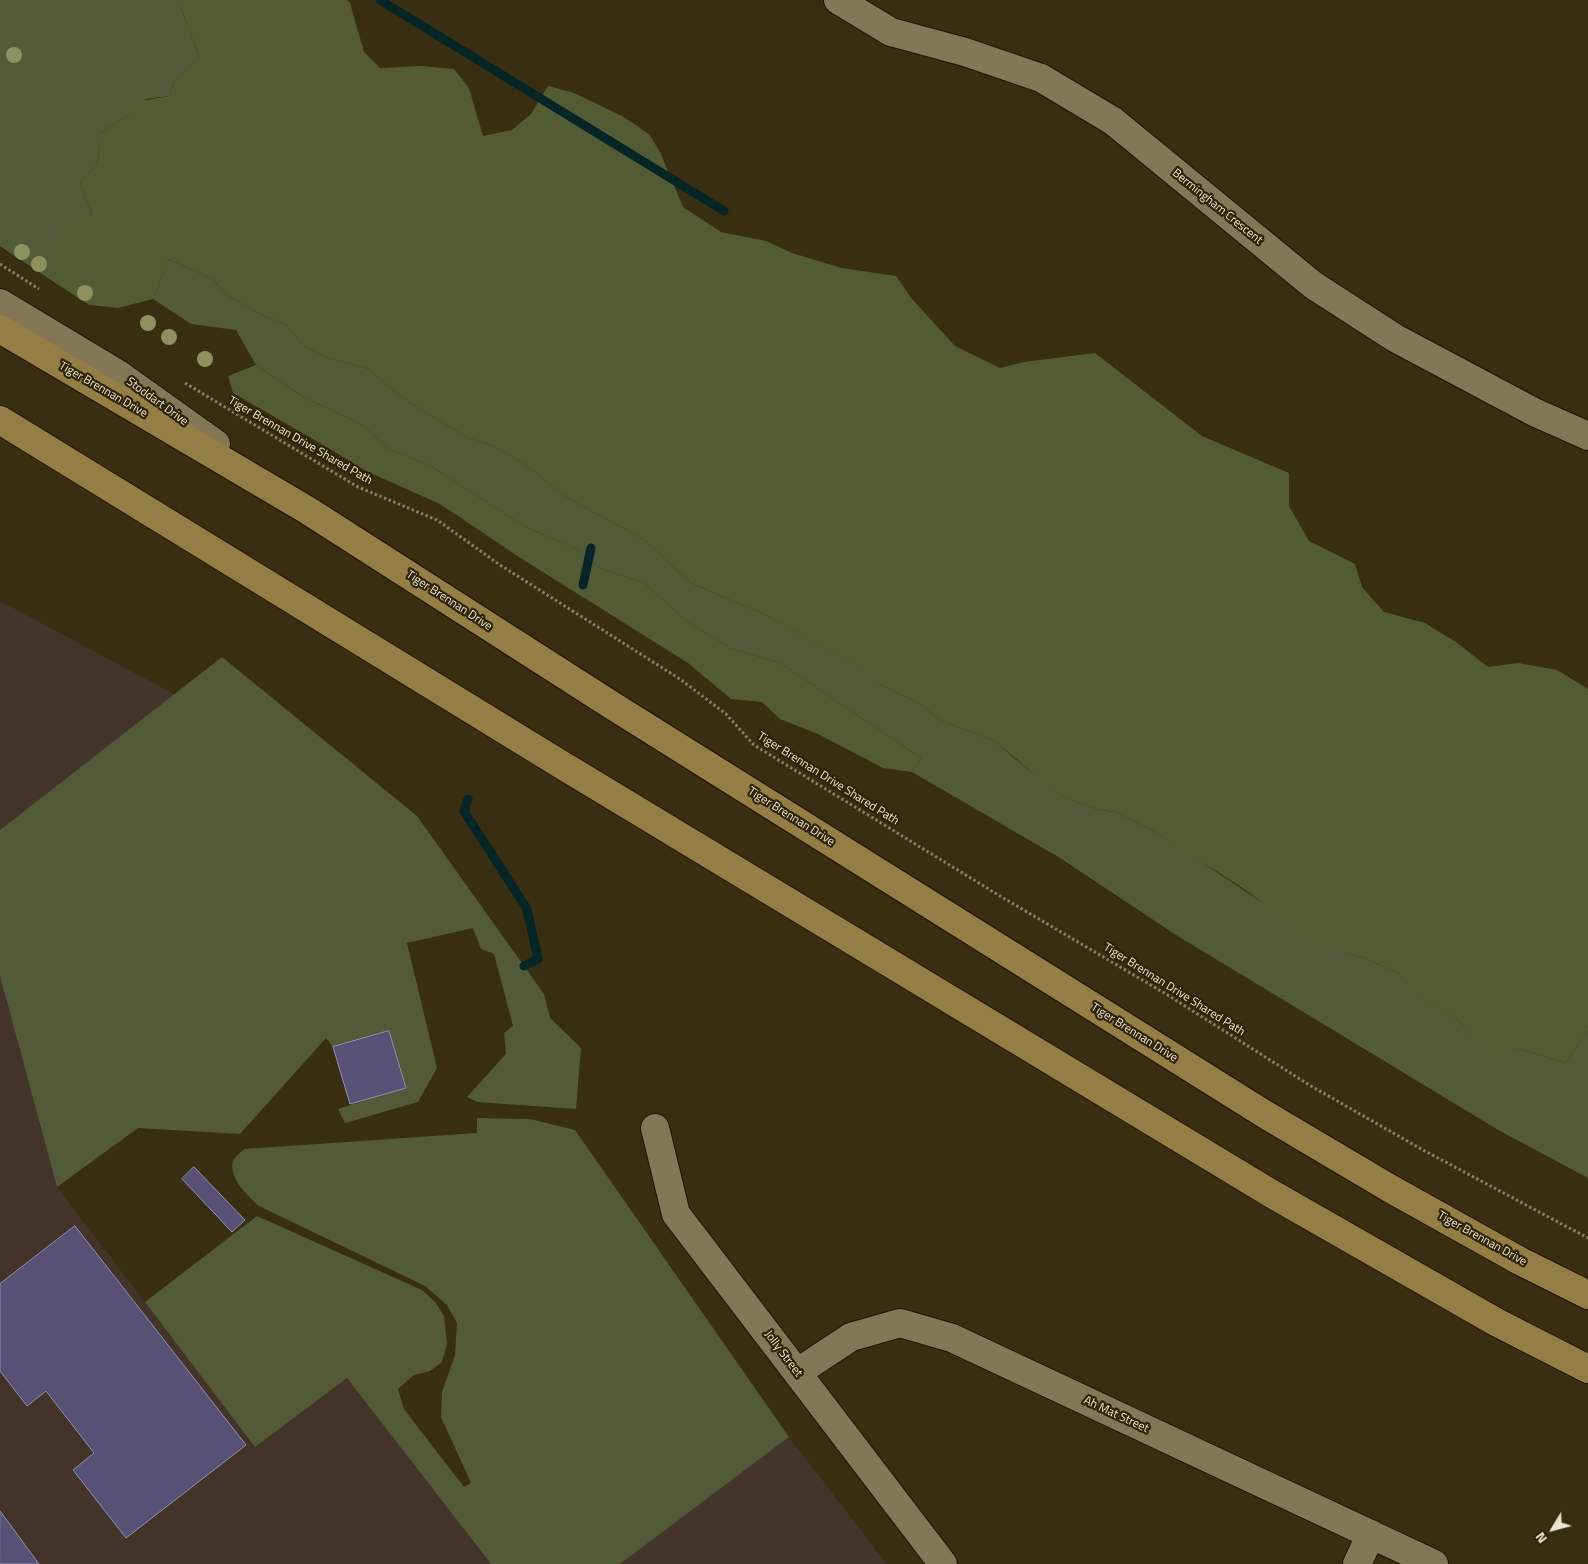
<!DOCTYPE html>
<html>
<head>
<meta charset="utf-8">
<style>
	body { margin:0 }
	#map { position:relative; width:1588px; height:1564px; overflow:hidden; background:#392e11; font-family:"Titillium Web",sans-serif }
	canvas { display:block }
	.north { position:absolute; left:1528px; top:1504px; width:50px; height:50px; -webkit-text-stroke:4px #2f2406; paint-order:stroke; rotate:233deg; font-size:14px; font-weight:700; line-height:20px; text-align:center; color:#ece5d4 }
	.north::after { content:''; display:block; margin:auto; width:18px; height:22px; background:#ece5d4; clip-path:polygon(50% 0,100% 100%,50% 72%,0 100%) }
</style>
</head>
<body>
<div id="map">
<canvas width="1588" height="1564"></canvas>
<div class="north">N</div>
</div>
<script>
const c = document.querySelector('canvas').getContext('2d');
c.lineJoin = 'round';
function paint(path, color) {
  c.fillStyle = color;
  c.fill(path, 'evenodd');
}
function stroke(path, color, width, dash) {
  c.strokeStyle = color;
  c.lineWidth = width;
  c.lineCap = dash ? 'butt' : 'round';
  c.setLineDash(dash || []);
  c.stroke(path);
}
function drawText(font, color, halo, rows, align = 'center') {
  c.font = font + ' "Titillium Web",sans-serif';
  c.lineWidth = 4.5;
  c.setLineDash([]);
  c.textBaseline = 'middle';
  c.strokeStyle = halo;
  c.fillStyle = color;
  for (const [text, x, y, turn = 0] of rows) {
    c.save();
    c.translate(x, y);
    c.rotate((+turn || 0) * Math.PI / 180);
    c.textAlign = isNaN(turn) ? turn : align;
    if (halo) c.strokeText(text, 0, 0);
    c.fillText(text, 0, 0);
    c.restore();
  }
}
paint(new Path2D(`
	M 0,601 L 176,695 L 0,830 Z
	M 0,976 L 57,1187 L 255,1446 L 347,1377 L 491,1564 L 0,1564 Z
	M 789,1437 L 887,1564 L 620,1564 Z`), '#433328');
paint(new Path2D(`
	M 0,0 L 178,0 L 199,56 L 174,81 L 170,96 L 146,99 L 132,113 L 99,134 C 100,161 100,164 80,182 L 92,215 L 54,250 L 54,282 L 0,246 Z
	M 169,259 L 212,279 L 228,296 L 260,314 L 286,325 L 302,344 L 325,357 L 369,369 L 400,396 L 423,411 L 467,437 L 496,447 L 527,466 L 566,497 L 645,540 L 691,583 L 766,615 L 868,671 L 881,685 L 921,704 L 940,720 L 995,741 L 1015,759 L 1065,798 L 1096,809 L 1115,812 L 1158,833 L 1269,907 L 1347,953 L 1365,958 L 1399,974 L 1418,996 L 1459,1020 L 1472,1037 L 1517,1048 L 1565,1063 L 1588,1031 L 1588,1178 L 1500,1131 L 1176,935 L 1060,858 L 912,772 L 921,758 L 780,663 L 730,648 L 688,622 L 643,582 L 601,569 L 576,549 L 524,526 L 431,466 L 389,449 L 363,425 L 305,398 L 256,365 L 236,330 L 191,324 L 153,299 Z
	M 222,657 L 417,816 L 544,994 L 550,1018 L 581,1048 L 576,1109 L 477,1102 L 467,1097 L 506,1054 L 504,1033 L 513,1026 L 494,954 L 481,949 L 473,928 L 407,943 L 437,1068 L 418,1102 L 345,1123 L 338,1109 L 406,1087 L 389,1031 L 333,1047 L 326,1038 L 240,1134 L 138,1128 L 57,1187 L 0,976 L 0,830 Z
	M 477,1118 L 530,1119 L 575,1130 L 789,1437 L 620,1564 L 491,1564 L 347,1378 L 255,1447 L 145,1302 L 257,1216 L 422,1290 L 436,1303 L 444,1316 L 447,1344 L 442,1362 L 430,1371 L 414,1375 L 398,1389 L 404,1409 L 464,1487 L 471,1483 L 441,1417 L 442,1392 L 455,1355 L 457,1323 L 447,1305 L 425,1286 L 259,1206 C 248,1196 228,1178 233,1161 C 235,1157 240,1153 244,1149 L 477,1133 Z`), '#525a39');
paint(new Path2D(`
	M 178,0 L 347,0 L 350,3 L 364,52 L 380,68 L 421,66 L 454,69 L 469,88 L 483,136 L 512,130 L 531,114 L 548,86 L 574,93 L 622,116 L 649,134 L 660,152 L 683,207 L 721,232 L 766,241 L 792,253 L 842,268 L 896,276 L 912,299 L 955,346 L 1000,368 L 1024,362 L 1095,353 L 1202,436 L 1289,473 L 1289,506 L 1309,541 L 1355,564 L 1362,587 L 1384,612 L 1425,623 L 1456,642 L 1488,667 L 1518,663 L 1557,670 L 1588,689 L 1588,1031 L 1565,1063 L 1517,1048 L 1499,1055 L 1472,1037 L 1459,1020 L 1417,996 L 1399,974 L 1365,958 L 1347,953 L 1296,930 L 1250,893 L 1218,872 L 1191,856 L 1158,833 L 1115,812 L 1096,809 L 1065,798 L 1041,780 L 995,741 L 940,720 L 921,704 L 881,685 L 867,671 L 766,615 L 691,583 L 645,540 L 566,497 L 527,466 L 496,447 L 467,437 L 423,411 L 400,396 L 369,369 L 325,357 L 302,344 L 286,325 L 260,314 L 228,296 L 212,279 L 169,259 L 153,299 L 118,308 L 89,305 L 54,282 L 54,250 L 63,224 L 92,215 L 80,182 C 100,164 100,161 99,134 L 132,113 L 134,102 L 170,96 L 174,81 L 199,56 Z
	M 256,365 L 305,398 L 363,425 L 389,449 L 431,466 L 524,526 L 576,549 L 601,569 L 643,582 L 688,622 L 730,648 L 780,663 L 921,758 L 912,772 L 883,768 L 818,734 L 780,719 L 762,702 L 731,699 L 688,663 L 522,559 L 440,504 L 368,472 L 325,446 L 233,393 L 228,376 Z`), '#525b34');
stroke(new Path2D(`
	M 380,0 L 724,211
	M 583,585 L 591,548
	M 468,799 L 464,811 L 527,909 L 538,959 L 524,966`), '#062527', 9);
const building = new Path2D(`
	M 389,1031 L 406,1088 L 350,1104 L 333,1047 Z
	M 194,1167 L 245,1220 L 232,1232 L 182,1179 Z
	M 75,1226 L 246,1445 L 126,1538 L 73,1470 L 94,1453 L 46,1391 L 27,1406 L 0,1371 L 0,1284 Z
	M 0,1511 L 39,1564 L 0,1564 Z`);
paint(building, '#585176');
stroke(building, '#948faf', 1);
const minor = new Path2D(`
	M 838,0 L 891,32 L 965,52 L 1041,78 L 1113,121 L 1313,285 L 1395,338 L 1534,412 L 1588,436
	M 0,303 L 118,374 L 216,444
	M 655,1128 L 676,1214 L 943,1564
	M 798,1372 L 851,1337 L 900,1323 L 952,1338 L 1434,1564
	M 1357,1564 L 1371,1534`);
const primary = new Path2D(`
	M 0,329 L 307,510 L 613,706 L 1266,1115 L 1391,1189 L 1520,1261 L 1588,1295
	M 0,420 L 557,762 L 1272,1194 L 1496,1322 L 1588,1369`);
stroke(minor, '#201600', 30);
stroke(primary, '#201600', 30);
stroke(new Path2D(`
	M 0,264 L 39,289
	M 185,383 L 358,487 L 437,520 L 500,565 L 680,679 L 726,714 L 754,745 L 1000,896 L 1166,994 L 1311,1086 L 1423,1150 L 1588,1238`), '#877e66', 3, [2.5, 2.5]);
stroke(minor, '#837758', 28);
stroke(primary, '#937e45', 28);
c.fillStyle = '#8d915f';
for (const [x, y] of [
	[14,55],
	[22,252],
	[39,264],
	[85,293],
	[148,323],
	[169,337],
	[205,359]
]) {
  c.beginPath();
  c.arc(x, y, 8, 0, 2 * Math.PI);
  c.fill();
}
drawText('12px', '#ece5d4', '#2f2406', [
	["Bermingham Crescent",1217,207,39],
	["Tiger Brennan Drive",103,390,30],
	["Stoddart Drive",157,402,36],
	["Tiger Brennan Drive Shared Path",300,441,30],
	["Tiger Brennan Drive",449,601,33],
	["Tiger Brennan Drive Shared Path",828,779,32],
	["Tiger Brennan Drive",791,817,32],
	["Tiger Brennan Drive Shared Path",1174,990,32],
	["Tiger Brennan Drive",1134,1033,32],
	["Tiger Brennan Drive",1482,1239,29],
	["Jolly Street",783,1354,53],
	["Ah Mat Street",1116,1415,25]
]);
</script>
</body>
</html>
